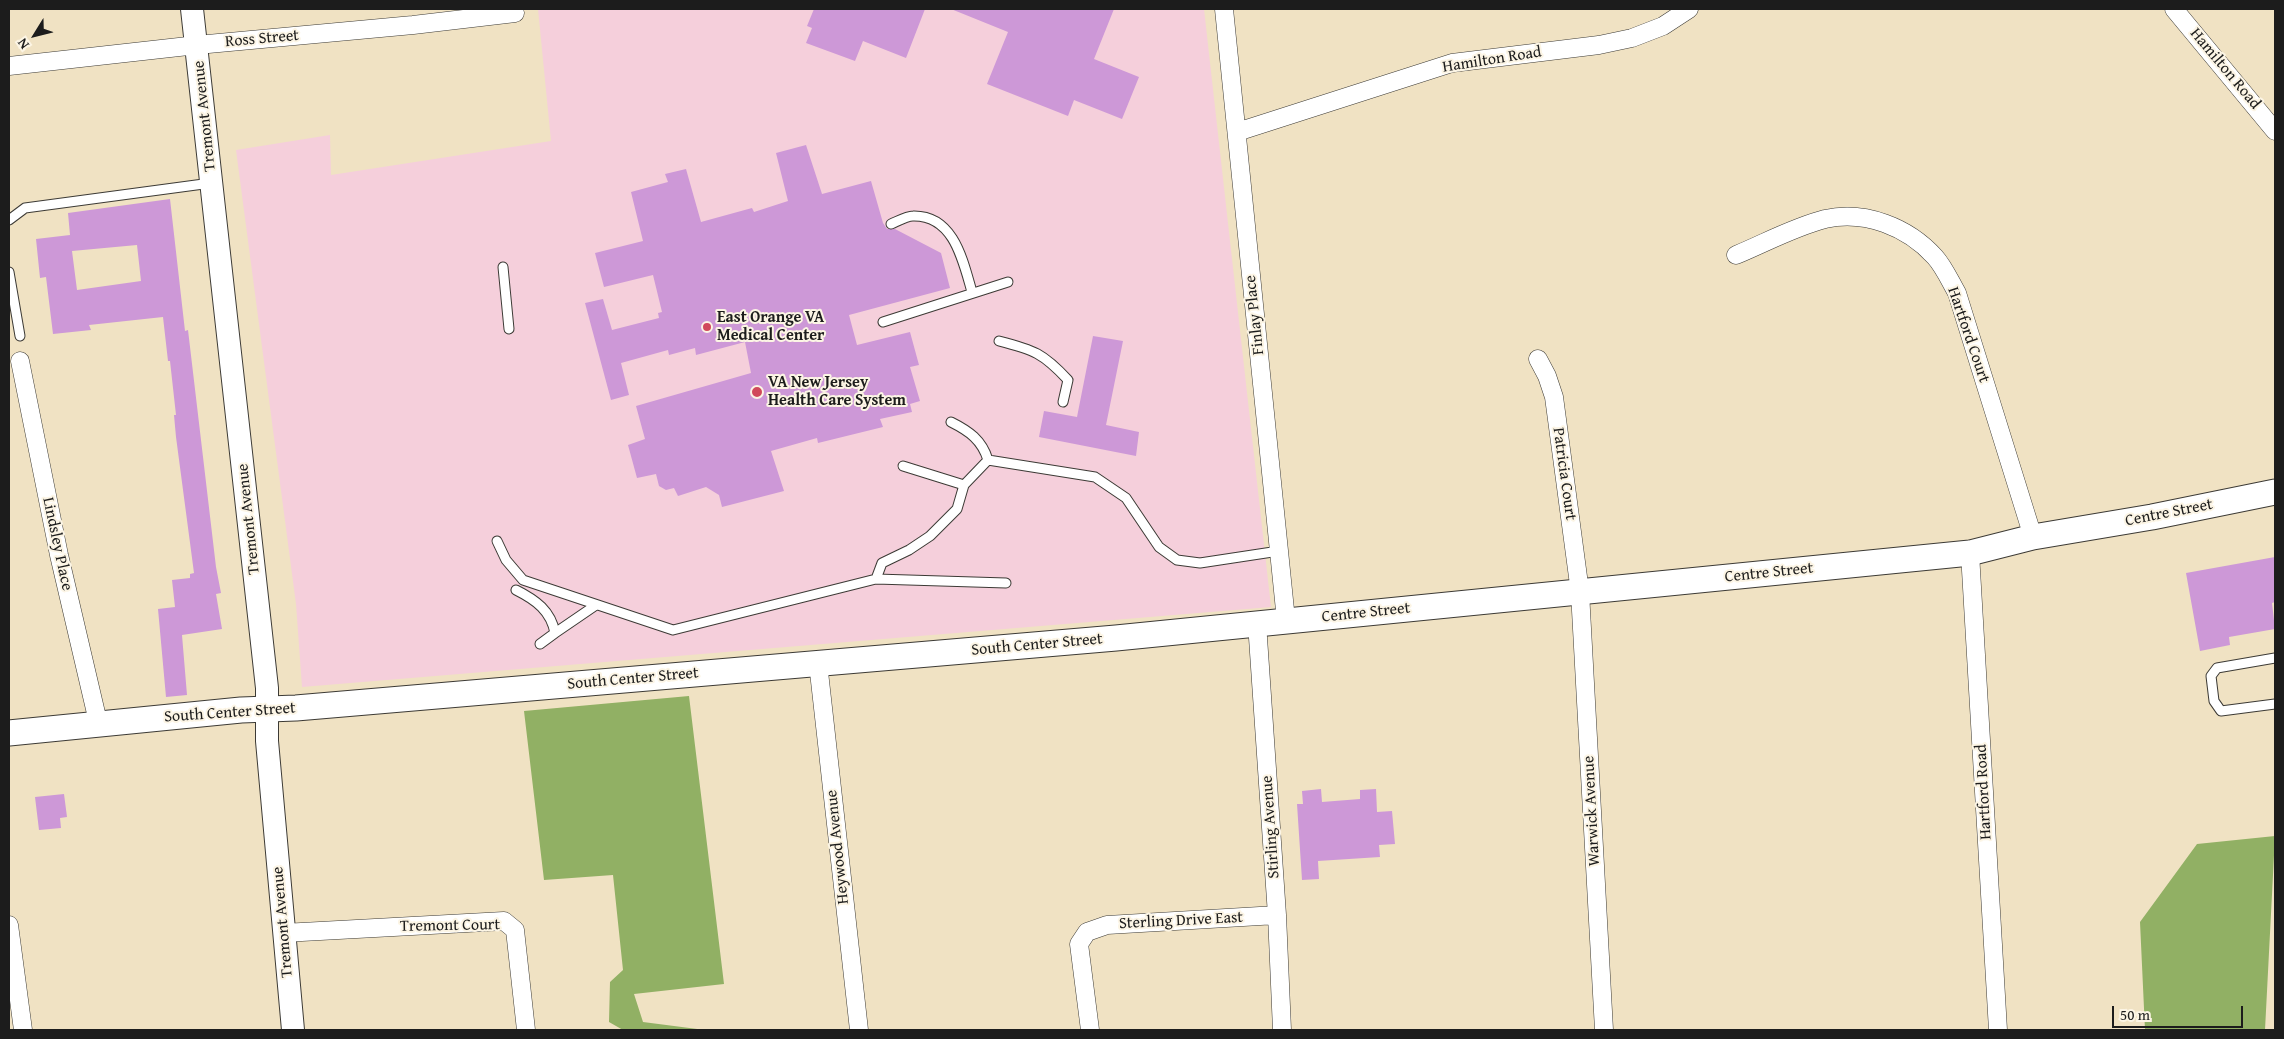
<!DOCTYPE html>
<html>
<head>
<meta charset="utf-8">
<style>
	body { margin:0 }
	#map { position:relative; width:2284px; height:1039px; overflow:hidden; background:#f0e2c3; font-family:"Gentium Book Plus",serif }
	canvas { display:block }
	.frame { position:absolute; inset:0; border:10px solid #1c1c1c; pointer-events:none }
	.north { position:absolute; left:10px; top:10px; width:50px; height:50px; -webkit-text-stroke:4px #fcf5e5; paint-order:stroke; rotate:234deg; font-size:14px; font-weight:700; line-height:20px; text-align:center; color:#1c1c1c }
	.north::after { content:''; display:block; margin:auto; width:18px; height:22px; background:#1c1c1c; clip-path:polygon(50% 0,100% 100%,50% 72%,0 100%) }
	.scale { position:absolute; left:2112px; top:1006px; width:131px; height:22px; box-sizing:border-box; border:2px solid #1c1c1c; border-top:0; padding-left:6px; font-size:15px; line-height:18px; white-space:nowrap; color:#1c1c1c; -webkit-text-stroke:4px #fcf5e5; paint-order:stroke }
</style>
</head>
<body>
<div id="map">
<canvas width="2284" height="1039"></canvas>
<div class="frame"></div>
<div class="north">N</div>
<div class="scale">50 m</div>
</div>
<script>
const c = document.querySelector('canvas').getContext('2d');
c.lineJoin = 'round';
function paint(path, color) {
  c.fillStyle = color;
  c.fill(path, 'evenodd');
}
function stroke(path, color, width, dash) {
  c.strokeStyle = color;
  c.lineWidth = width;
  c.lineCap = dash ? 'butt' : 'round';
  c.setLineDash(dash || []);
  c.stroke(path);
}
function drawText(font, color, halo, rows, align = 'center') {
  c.font = font + ' "Gentium Book Plus",serif';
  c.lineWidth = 4;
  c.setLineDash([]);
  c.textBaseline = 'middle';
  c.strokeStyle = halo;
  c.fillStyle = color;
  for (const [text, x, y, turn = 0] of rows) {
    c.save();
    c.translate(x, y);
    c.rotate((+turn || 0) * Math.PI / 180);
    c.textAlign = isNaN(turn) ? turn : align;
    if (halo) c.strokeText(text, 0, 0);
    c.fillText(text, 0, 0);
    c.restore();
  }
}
paint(new Path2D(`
	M 538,9 L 1204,9 L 1271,607 L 302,687 L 296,604 L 236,150 L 330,135 L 331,175 L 551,141 Z`), '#f5cfdb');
paint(new Path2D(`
	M 689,696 L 724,984 L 634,994 L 643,1022 L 705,1030 L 623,1030 L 609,1022 L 610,982 L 623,970 L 613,875 L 544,880 L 524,711 Z
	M 2275,836 L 2265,1030 L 2145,1030 L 2140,922 L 2197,844 Z`), '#91b064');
paint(new Path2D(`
	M 814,9 L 925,9 L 906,58 L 863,41 L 855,61 L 806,43 L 812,28 L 807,26 Z
	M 951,9 L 1114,9 L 1094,59 L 1139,77 L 1122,119 L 1074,100 L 1068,116 L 987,84 L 1008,32 Z
	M 806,145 L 822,194 L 871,181 L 883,223 L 887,229 L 895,229 L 941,253 L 950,288 L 849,315 L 857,345 L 910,332 L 919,365 L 910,367 L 920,401 L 910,404 L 912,412 L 880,419 L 883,427 L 818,443 L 817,438 L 771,451 L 784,491 L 722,507 L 719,495 L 706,487 L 678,496 L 674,488 L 666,490 L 659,486 L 656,474 L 637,478 L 628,445 L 645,439 L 636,406 L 751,373 L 745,342 L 696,355 L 695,348 L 669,355 L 668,350 L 621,363 L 629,395 L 611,400 L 585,303 L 603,299 L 612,330 L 659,318 L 658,313 L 662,312 L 653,275 L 604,287 L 595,253 L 643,241 L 631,192 L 668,182 L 665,174 L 686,169 L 701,222 L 752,208 L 754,212 L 788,201 L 776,153 Z
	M 170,199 L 185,331 L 188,330 L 216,567 L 221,593 L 216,594 L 222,629 L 182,635 L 187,695 L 166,697 L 158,609 L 175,607 L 172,580 L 190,578 L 190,574 L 194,573 L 176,437 L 174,415 L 176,415 L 170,361 L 168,361 L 163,317 L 89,325 L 91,330 L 53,334 L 46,277 L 40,278 L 36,239 L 70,235 L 68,213 ZM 137,245 L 141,281 L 77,290 L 72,251 Z
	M 1093,336 L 1123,341 L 1106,425 L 1139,432 L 1136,456 L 1039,437 L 1044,411 L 1077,417 Z
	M 2275,557 L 2275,602 L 2272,603 L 2275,629 L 2229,637 L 2230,645 L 2200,651 L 2186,573 Z
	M 1321,789 L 1322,802 L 1360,799 L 1360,790 L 1376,789 L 1377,812 L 1392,811 L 1395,844 L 1379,845 L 1380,857 L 1318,861 L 1319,879 L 1302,880 L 1297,804 L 1303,804 L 1302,791 Z
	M 64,794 L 67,817 L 60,818 L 61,828 L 39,830 L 35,797 Z`), '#cd98d7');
const service = new Path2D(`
	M 9,220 L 25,208 L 211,183
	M 891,224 C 898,221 907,216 913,216 C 954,215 963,261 972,292
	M 503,267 L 509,329
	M 9,272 L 20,336
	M 883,322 L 1008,282
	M 999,341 C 1034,350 1043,353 1068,380 L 1063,402
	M 951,422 C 969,431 982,440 988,460 L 1095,477 L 1126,498 L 1159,547 L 1177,560 L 1200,563 L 1279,551
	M 988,460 L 964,485 L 957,509 L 930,536 L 909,550 L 882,563 L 876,579 L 1006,583
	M 903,466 L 964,485
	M 497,541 L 506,560 L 523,580 L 673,630 L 876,579
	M 516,590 C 536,600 551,611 555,633 L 540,644
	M 555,633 L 596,605
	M 2275,658 L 2217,668 L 2211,676 L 2214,701 L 2221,711 L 2275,704`);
const minor = new Path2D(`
	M 1224,9 L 1286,620
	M 2174,9 L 2275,131
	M 9,66 L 197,45 L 413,25 L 515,13
	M 1237,132 L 1452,63 L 1599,45 L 1632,38 L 1663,26 L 1689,9
	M 1736,255 C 1765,243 1794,227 1825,219 C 1865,210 1908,227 1935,257 C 1944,267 1950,281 1957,293 L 2033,537
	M 1538,359 L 1547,376 L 1554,397 L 1580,592 L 1604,1030
	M 20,361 L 59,555 L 99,726
	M 1970,553 L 1998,1030
	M 1257,623 L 1277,915 L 1282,1030
	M 818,663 L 859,1030
	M 9,925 L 23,1030
	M 283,933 L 504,921 L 515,930 L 526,1030
	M 1090,1030 L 1079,944 L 1087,932 L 1107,925 L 1277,915`);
const tertiary = new Path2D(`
	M 192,9 L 267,688 L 267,741 L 293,1030`);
const secondary = new Path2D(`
	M 9,733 L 241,710 L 296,708 L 1116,638 L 1970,553 L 2033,537 L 2152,517 L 2275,492`);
stroke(service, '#3c3a35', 11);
stroke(minor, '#3c3a35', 19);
stroke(tertiary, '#3c3a35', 24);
stroke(secondary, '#3c3a35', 27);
stroke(service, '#fff', 9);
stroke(minor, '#fff', 18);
stroke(tertiary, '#fff', 22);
stroke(secondary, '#fff', 25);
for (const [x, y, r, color] of [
	[707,327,5,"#d1495b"],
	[757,392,6,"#d1495b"]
]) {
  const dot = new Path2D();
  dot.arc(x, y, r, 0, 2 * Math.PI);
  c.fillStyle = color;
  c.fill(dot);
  stroke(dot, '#fcf5e5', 2);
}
drawText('16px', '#1c1c1c', '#fcf5e5', [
	["Ross Street",262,39,-5],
	["Hamilton Road",1492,60,-9],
	["Hamilton Road",2225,69,50],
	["Tremont Avenue",205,116,-96],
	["Finlay Place",1255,315,-96],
	["Hartford Court",1968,335,71],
	["Patricia Court",1564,474,82],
	["Centre Street",2169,513,-11],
	["Tremont Avenue",249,519,-96],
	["Lindsley Place",57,544,78],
	["Centre Street",1769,573,-6],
	["Centre Street",1366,613,-6],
	["South Center Street",1037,645,-5],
	["South Center Street",633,679,-5],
	["South Center Street",230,713,-4],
	["Hartford Road",1984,792,-93],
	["Warwick Avenue",1592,811,-93],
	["Stirling Avenue",1271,827,-94],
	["Heywood Avenue",838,847,-96],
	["Sterling Drive East",1181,921,-3],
	["Tremont Avenue",283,922,-95],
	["Tremont Court",450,926,-1]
]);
drawText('bold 16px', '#1c1c1c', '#fcf5e5', [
	["East Orange VA",717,318],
	["Medical Center",717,336],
	["VA New Jersey",768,383],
	["Health Care System",768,401]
], 'left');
</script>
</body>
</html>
